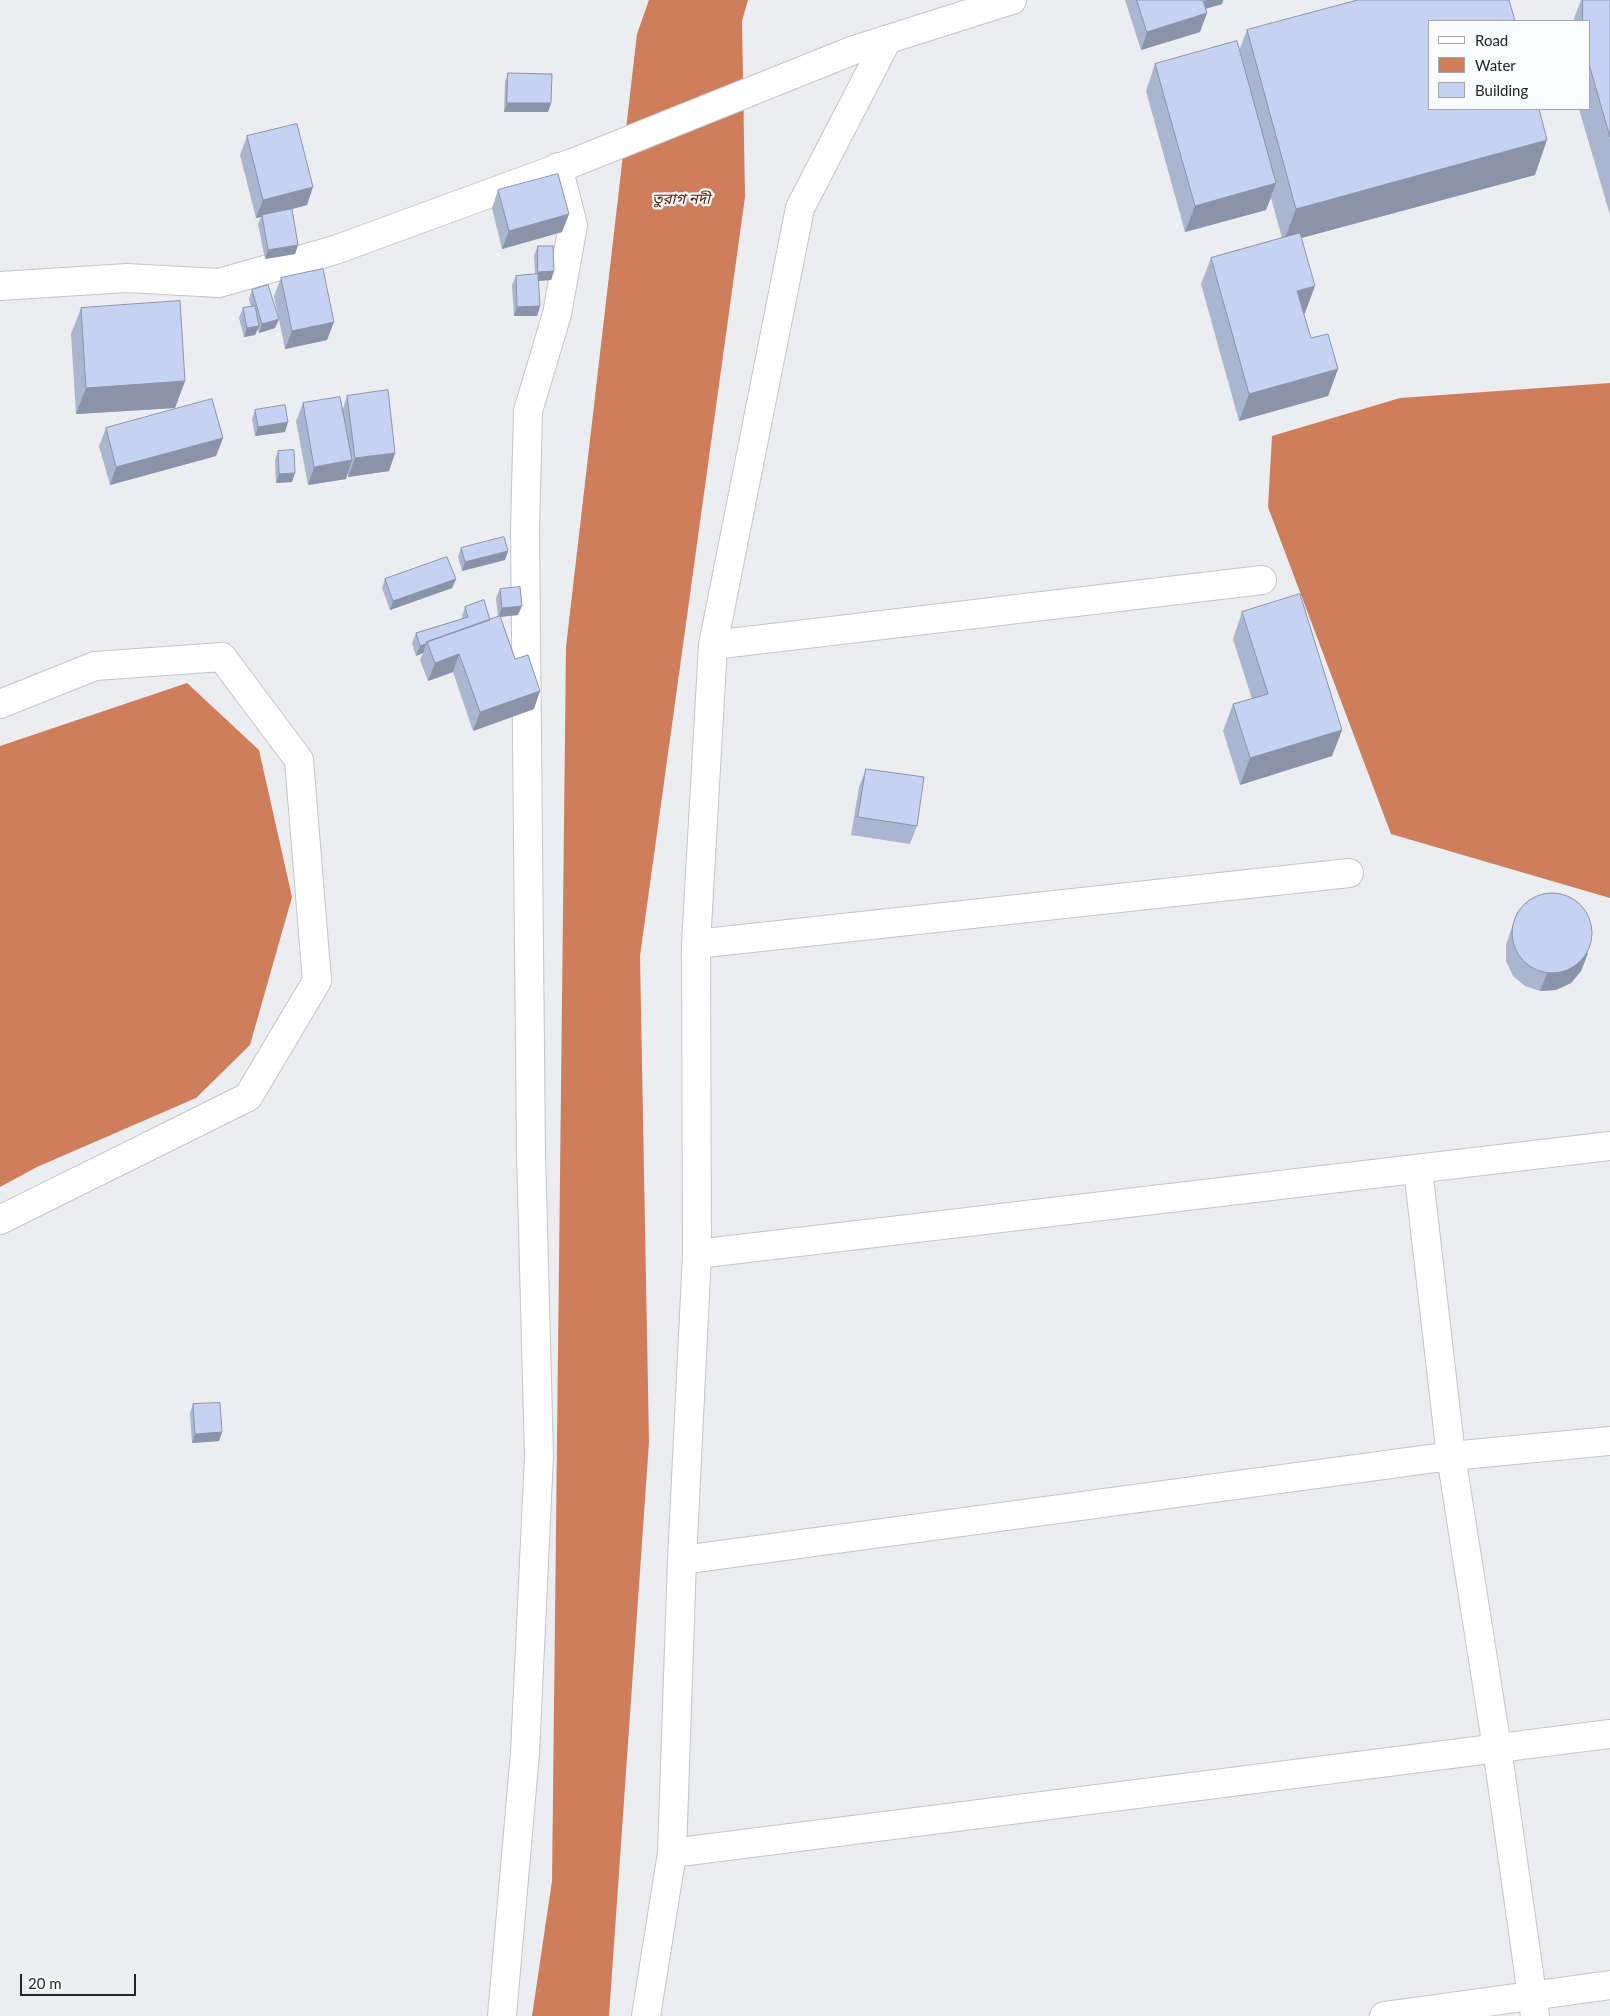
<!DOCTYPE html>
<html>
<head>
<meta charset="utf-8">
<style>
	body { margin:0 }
	#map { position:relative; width:1610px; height:2016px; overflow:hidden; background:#ecedf0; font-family:Lato,sans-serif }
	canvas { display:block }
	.legend { position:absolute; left:1428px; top:20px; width:162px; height:90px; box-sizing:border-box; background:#f9fbfe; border:1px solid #a4a6a8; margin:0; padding:6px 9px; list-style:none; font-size:15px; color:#252627 }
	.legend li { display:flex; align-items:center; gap:10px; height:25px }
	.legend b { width:25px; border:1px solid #a4a6a8 }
	.scale { position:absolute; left:20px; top:1974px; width:116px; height:22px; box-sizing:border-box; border:2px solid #252627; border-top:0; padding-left:6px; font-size:15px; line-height:18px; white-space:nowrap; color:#252627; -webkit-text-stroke:4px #f9fbfe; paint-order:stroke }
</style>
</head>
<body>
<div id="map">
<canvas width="1610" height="2016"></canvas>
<ul class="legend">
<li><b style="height:6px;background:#fff"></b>Road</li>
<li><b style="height:14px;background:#ce7e5a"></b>Water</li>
<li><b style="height:14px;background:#c6d2f1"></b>Building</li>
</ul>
<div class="scale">20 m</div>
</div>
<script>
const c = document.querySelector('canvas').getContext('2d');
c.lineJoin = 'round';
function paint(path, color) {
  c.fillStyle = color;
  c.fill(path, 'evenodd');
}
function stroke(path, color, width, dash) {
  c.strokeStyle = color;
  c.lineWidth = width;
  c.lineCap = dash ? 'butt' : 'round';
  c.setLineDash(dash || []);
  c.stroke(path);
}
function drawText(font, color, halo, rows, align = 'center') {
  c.font = font + ' Lato,"Noto Sans Bengali",sans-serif';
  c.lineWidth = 4.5;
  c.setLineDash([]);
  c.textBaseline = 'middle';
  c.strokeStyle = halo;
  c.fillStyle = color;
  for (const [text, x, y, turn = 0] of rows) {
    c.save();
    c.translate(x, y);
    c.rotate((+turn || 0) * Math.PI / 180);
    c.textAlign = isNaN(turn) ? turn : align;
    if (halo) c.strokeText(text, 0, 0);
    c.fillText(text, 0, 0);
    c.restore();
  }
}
paint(new Path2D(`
	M 649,0 L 748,0 L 742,21 L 745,197 L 640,956 L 649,1442 L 609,2016 L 532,2016 L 552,1881 L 566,647 L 637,34 Z
	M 1610,383 L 1610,898 L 1391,834 L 1268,507 L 1272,436 L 1400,398 Z
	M 187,683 L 259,750 L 292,897 L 250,1045 L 196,1098 L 37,1167 L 0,1187 L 0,746 Z`), '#ce7e5a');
const minor = new Path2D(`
	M 0,286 L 127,278 L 219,283 L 335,250 L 575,162 L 854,50 L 1012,0
	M 713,645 L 1262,580
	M 0,704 L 95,666 L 222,657 L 299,760 L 317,981 L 248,1097 L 0,1220
	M 696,944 L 1349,873
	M 1418,1169 L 1451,1456 L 1497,1748 L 1535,2016
	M 697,1254 L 1610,1146
	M 682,1560 L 1451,1456 L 1610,1441
	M 672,1853 L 1610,1734
	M 502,2016 L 525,1753 L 539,1456 L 531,1153 L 525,529 L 528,411 L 557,314 L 573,225 L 558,167
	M 646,2016 L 672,1853 L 682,1560 L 697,1254 L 696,944 L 713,645 L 800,208 L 887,40
	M 1384,2016 L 1610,1985`);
stroke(minor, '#c4c5c8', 30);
stroke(minor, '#fff', 28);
paint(new Path2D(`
	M 1125,0 L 1223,0 L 1222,4 L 1205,9 L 1200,32 L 1141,50 Z
	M 1581,0 L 1610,0 L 1610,215 L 1579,109 L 1589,109 L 1589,21 L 1573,21 Z
	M 1247,30 L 1535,175 L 1301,238 L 1305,313 L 1304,313 L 1311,338 L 1338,369 L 1328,396 L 1239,421 L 1201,284 L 1211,258 L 1282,238 L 1271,198 L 1266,210 L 1185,232 L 1146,91 L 1155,64 L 1239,51 Z
	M 508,73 L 551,103 L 548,112 L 504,112 L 505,82 Z
	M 247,136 L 307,205 L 292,209 L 298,245 L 295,254 L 265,259 L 258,224 L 261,217 L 256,218 L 240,155 Z
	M 498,190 L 569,214 L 562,232 L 502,249 L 492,208 Z
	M 538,246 L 554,271 L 551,280 L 538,281 L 540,306 L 537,316 L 514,316 L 512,285 L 516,276 L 535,275 L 534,255 Z
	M 281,278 L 327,340 L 285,349 L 274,296 Z
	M 252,290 L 279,319 L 275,328 L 259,333 L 258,329 L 255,335 L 244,337 L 239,318 L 243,308 L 251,307 L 249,299 Z
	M 81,308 L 185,381 L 175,408 L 76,414 L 71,334 Z
	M 347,396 L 395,453 L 389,471 L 348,477 L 348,472 L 346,479 L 308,485 L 296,421 L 303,403 L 343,409 Z
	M 255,410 L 285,432 L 255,436 L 252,419 Z
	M 106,428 L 223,438 L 216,456 L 110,485 L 99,446 Z
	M 278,451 L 292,482 L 276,483 L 275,460 Z
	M 461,548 L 508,551 L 505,560 L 462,571 L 458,557 Z
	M 385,579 L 456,579 L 452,588 L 390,610 L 382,588 Z
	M 500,589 L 518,615 L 500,617 L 534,709 L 473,731 L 453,672 L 428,681 L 420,660 L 423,653 L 416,656 L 412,643 L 416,633 L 462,619 L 462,616 L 465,607 L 490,620 L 498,617 L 496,598 Z
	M 1242,612 L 1342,730 L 1332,756 L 1240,785 L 1223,731 L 1233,704 L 1252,699 L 1233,639 Z
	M 866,769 L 917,826 L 910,844 L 851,835 L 859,787 Z
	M 1517,912 L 1588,953 L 1581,971 L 1571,983 L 1556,990 L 1540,991 L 1525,986 L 1513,976 L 1506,961 L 1506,945 Z
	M 193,1404 L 222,1432 L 219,1441 L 192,1443 L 190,1413 Z`), '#aab5cf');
paint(new Path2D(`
	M 1207,0 L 1223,0 L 1222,4 L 1198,11 L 1201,2 Z
	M 1207,13 L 1200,32 L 1141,50 L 1147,32 Z
	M 507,103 L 551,103 L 548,112 L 504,112 Z
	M 1547,140 L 1535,175 L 1283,243 L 1296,209 Z
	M 1276,183 L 1266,210 L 1185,232 L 1195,206 Z
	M 313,187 L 307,205 L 262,217 L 262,215 L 261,217 L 256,218 L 263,200 Z
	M 569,214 L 562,232 L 502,249 L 509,231 Z
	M 298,245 L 295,254 L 265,259 L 268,250 Z
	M 554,271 L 551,280 L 535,281 L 538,272 Z
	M 1315,286 L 1305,313 L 1288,318 L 1297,291 Z
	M 540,306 L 537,316 L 514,316 L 517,307 Z
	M 279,319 L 275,328 L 259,333 L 262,324 Z
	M 334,322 L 327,340 L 285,349 L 292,331 Z
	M 259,326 L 255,335 L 244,337 L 247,328 Z
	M 1338,369 L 1328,396 L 1239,421 L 1249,394 Z
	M 185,381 L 175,408 L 76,414 L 86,388 Z
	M 288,422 L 285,432 L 255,436 L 258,427 Z
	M 223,438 L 216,456 L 110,485 L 116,467 Z
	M 395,453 L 389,471 L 348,477 L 355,458 Z
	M 352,460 L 346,479 L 308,485 L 314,467 Z
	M 295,473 L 292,482 L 276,483 L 279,474 Z
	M 508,551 L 505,560 L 462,571 L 465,562 Z
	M 456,579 L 452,588 L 390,610 L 393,601 Z
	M 522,606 L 518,615 L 498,617 L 502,608 Z
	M 426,644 L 423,653 L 416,656 L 420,646 Z
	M 459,654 L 453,672 L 428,681 L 435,663 Z
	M 540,691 L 534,709 L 473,731 L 480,712 Z
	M 1342,730 L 1332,756 L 1240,785 L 1250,758 Z
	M 1588,953 L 1581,971 L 1571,983 L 1556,990 L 1540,991 L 1547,973 Z
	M 222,1432 L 219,1441 L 192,1443 L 195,1434 Z`), '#8b93a9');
const building = new Path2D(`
	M 1137,0 L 1203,0 L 1207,13 L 1147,32 Z
	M 1358,0 L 1509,0 L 1515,21 L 1429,21 L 1429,109 L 1539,109 L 1547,140 L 1296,209 L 1247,30 Z
	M 1583,0 L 1610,0 L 1610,137 L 1589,64 L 1589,21 L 1583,21 Z
	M 1237,41 L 1276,183 L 1195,206 L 1155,64 Z
	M 508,73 L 552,74 L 551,103 L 507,103 Z
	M 297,124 L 313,187 L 263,200 L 247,136 Z
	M 558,174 L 569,214 L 509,231 L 498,190 Z
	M 292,209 L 298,245 L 268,250 L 262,215 Z
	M 1300,233 L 1315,286 L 1297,291 L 1311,338 L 1328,334 L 1338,369 L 1249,394 L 1211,258 Z
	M 538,246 L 553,246 L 554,271 L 538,272 Z
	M 323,269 L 334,322 L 292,331 L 281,278 Z
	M 538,274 L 540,306 L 517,307 L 516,276 Z
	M 268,285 L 279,319 L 262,324 L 252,290 Z
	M 180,301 L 185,381 L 86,388 L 81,308 Z
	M 255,306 L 259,326 L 247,328 L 243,308 Z
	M 388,390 L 395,453 L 355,458 L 347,396 Z
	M 340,397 L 352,460 L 314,467 L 303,403 Z
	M 212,399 L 223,438 L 116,467 L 106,428 Z
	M 285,405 L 288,422 L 258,427 L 255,410 Z
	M 294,450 L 295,473 L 279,474 L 278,451 Z
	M 504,537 L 508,551 L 465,562 L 461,548 Z
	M 447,557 L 456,579 L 393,601 L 385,579 Z
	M 520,587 L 522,606 L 502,608 L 500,589 Z
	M 1300,594 L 1342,730 L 1250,758 L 1233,704 L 1268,694 L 1242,612 Z
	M 484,600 L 490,620 L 427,642 L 426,644 L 420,646 L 416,633 L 468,617 L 465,607 Z
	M 500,616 L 515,659 L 528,655 L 540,691 L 480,712 L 459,654 L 435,663 L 427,642 Z
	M 866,769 L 924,777 L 917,826 L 858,817 Z
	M1512 933a40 40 0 1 1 80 0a40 40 0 1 1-80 0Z
	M 220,1403 L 222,1432 L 195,1434 L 193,1404 Z`);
paint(building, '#c6d2f1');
stroke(building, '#8b93a9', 1);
drawText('italic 15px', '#572408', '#f9fbfe', [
	["তুরাগ নদী",681,199]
]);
</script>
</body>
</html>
